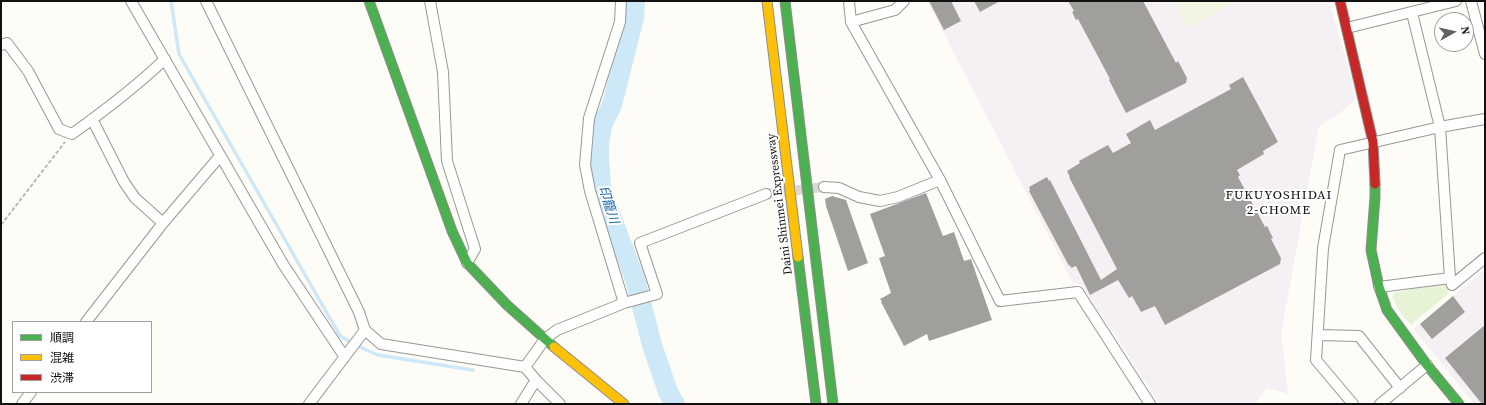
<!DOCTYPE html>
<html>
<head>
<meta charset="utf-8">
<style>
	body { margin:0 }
	#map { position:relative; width:1486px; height:405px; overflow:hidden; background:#fdfcf7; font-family:"Source Serif 4","Noto Sans JP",serif }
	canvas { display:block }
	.frame { position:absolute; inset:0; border:2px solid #111; pointer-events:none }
	.legend { position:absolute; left:12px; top:321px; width:140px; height:72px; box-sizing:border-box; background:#fff; border:1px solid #a0a0a0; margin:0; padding:5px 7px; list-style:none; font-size:12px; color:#111 }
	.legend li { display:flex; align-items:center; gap:8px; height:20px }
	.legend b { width:20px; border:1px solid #a0a0a0 }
	.north { position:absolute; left:1434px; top:12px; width:40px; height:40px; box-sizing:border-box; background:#fff; border:1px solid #a0a0a0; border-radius:50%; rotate:82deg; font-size:11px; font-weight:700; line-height:16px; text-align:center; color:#111 }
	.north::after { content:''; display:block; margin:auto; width:14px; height:18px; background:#646362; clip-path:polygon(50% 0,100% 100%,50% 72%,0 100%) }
</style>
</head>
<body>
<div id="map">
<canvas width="1486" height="405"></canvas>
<div class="frame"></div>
<ul class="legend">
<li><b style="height:5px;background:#4caf50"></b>順調</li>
<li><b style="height:5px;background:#ffc107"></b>混雑</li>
<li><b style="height:5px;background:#c62828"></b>渋滞</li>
</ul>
<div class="north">N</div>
</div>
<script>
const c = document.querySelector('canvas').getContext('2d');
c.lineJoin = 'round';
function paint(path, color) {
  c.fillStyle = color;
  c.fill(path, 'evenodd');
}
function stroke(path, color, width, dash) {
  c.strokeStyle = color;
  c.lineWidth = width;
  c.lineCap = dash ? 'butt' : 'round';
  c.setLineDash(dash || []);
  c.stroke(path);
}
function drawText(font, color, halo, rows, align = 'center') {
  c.font = font + ' "Source Serif 4","Noto Sans JP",serif';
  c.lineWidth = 4;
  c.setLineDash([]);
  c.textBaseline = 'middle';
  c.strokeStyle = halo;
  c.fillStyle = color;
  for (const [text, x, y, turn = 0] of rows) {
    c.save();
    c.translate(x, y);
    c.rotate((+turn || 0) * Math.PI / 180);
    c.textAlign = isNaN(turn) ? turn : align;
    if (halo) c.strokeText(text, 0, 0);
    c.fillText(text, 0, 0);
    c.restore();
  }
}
paint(new Path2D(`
	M 927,1 L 1329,1 L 1357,98 L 1339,114 L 1319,126 L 1281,334 L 1288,394 L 1267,388 L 1255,404 L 1160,404 L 1082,285 L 1073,283 Z
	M 1485,269 L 1485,404 L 1474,404 L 1414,329 Z`), '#f5f0f3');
paint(new Path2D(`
	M 1444,282 L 1449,293 L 1411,325 L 1401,314 L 1392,297 L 1394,293 Z`), '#e7f3d7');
paint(new Path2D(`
	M 1173,1 L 1236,1 L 1188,28 Z`), '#f0f6e1');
stroke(new Path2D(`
	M 171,1 L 179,54 L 340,336 L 364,349 L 378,355 L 473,370`), '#cde8f7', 3.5);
stroke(new Path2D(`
	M 635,1 L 634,17 L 612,105 L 602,125 L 599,144 L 599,160 L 600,170 L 601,190 L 635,279 L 652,345 L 668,392 L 675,404`), '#cde8f7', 20);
paint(new Path2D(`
	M 929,1 L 951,1 L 961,21 L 944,30 Z
	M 974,1 L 1000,1 L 980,12 Z
	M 1068,1 L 1143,1 L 1176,63 L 1178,61 L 1187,78 L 1186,83 L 1126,113 L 1109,80 L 1110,79 L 1078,19 L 1076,20 L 1072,12 L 1074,11 Z
	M 1243,77 L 1278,142 L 1263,151 L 1264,154 L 1237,170 L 1240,175 L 1238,177 L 1265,227 L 1267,226 L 1273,238 L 1271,239 L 1281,258 L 1280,264 L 1165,325 L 1155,306 L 1141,312 L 1132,296 L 1129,298 L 1118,280 L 1090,295 L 1076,266 L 1071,268 L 1070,265 L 1069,266 L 1029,191 L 1030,190 L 1029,187 L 1047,177 L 1049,181 L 1050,180 L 1101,280 L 1117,269 L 1069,177 L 1070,177 L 1067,171 L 1080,163 L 1079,161 L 1108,145 L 1113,153 L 1131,143 L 1126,134 L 1150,120 L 1155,130 L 1231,89 L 1229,85 Z
	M 926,193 L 943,236 L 954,232 L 964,261 L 971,259 L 992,320 L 929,341 L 927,334 L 904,346 L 881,302 L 882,302 L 880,299 L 891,293 L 879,258 L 885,256 L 870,214 Z
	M 832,196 L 846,200 L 868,263 L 848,271 L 826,206 L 825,199 Z
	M 1453,296 L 1465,312 L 1432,339 L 1420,324 Z
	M 1485,325 L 1485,404 L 1482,404 L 1445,358 Z`), '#a19f9c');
stroke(new Path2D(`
	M 766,194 L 824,187`), '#dad9d4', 10, [10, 5]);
const street = new Path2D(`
	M 131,1 L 283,264 L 344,356
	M 206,1 L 359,312 L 365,330 L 381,344 L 525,367 L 536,380 L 560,404
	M 430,1 L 443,72 L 447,161 L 475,249 L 467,263
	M 621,1 L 620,22 L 589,118 L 585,165 L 590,191 L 624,303
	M 849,1 L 851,22 L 940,180 L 1000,301 L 1078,292 L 1150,404
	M 1471,1 L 1485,54
	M 1412,13 L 1440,127 L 1450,278
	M 851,22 L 895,10 L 904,1
	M 1347,28 L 1456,1
	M 1,45 L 7,43 L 28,71 L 59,129 L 72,134 C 104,111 136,87 165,59
	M 92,119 L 124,182 L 135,198 L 163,223
	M 824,187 L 839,188 L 859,197 L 880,201 L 898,197 L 940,180
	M 1379,287 L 1450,278 L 1452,285 L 1485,258
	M 86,322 L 163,223 L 220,156
	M 1318,335 L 1359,336 L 1400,388
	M 525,367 L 545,339 L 557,330 L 624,303 L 657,294 L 640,243 L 766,194
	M 22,404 L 31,392
	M 309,404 L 365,330
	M 521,404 L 536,380
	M 1353,404 L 1316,360 L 1323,248 L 1340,150 L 1440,127 L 1485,119
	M 1380,404 L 1427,365`);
const fast = new Path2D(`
	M 369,1 L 452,231 L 467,263 L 507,305 L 554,347
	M 785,1 L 833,404
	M 1375,184 L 1375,197 L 1371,250 L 1379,287 L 1387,310 L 1427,365 L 1459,404
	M 798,257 L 816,404`);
const slow = new Path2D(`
	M 767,1 L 798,257
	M 554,347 L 624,404`);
const jam = new Path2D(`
	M 1340,1 L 1373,142 L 1375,184`);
stroke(street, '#979795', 12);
stroke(fast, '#8e8d8b', 11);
stroke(slow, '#8e8d8b', 11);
stroke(jam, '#8e8d8b', 11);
stroke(new Path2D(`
	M 1,225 L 65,142`), '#b9b9b8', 2, [4, 2]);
stroke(street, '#fffffe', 10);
stroke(fast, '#4caf50', 9);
stroke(slow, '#ffc107', 9);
stroke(jam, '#c62828', 9);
drawText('12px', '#111', '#fff', [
	["Daini Shinmei Expressway",780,204,-97]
]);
c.letterSpacing = '1px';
drawText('13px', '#111', '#fff', [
	["FUKUYOSHIDAI",1279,196],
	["2-CHOME",1279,211]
]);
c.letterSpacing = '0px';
drawText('italic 13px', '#1768a6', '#fff', [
	["印籠川",608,205,72]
]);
</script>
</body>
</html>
